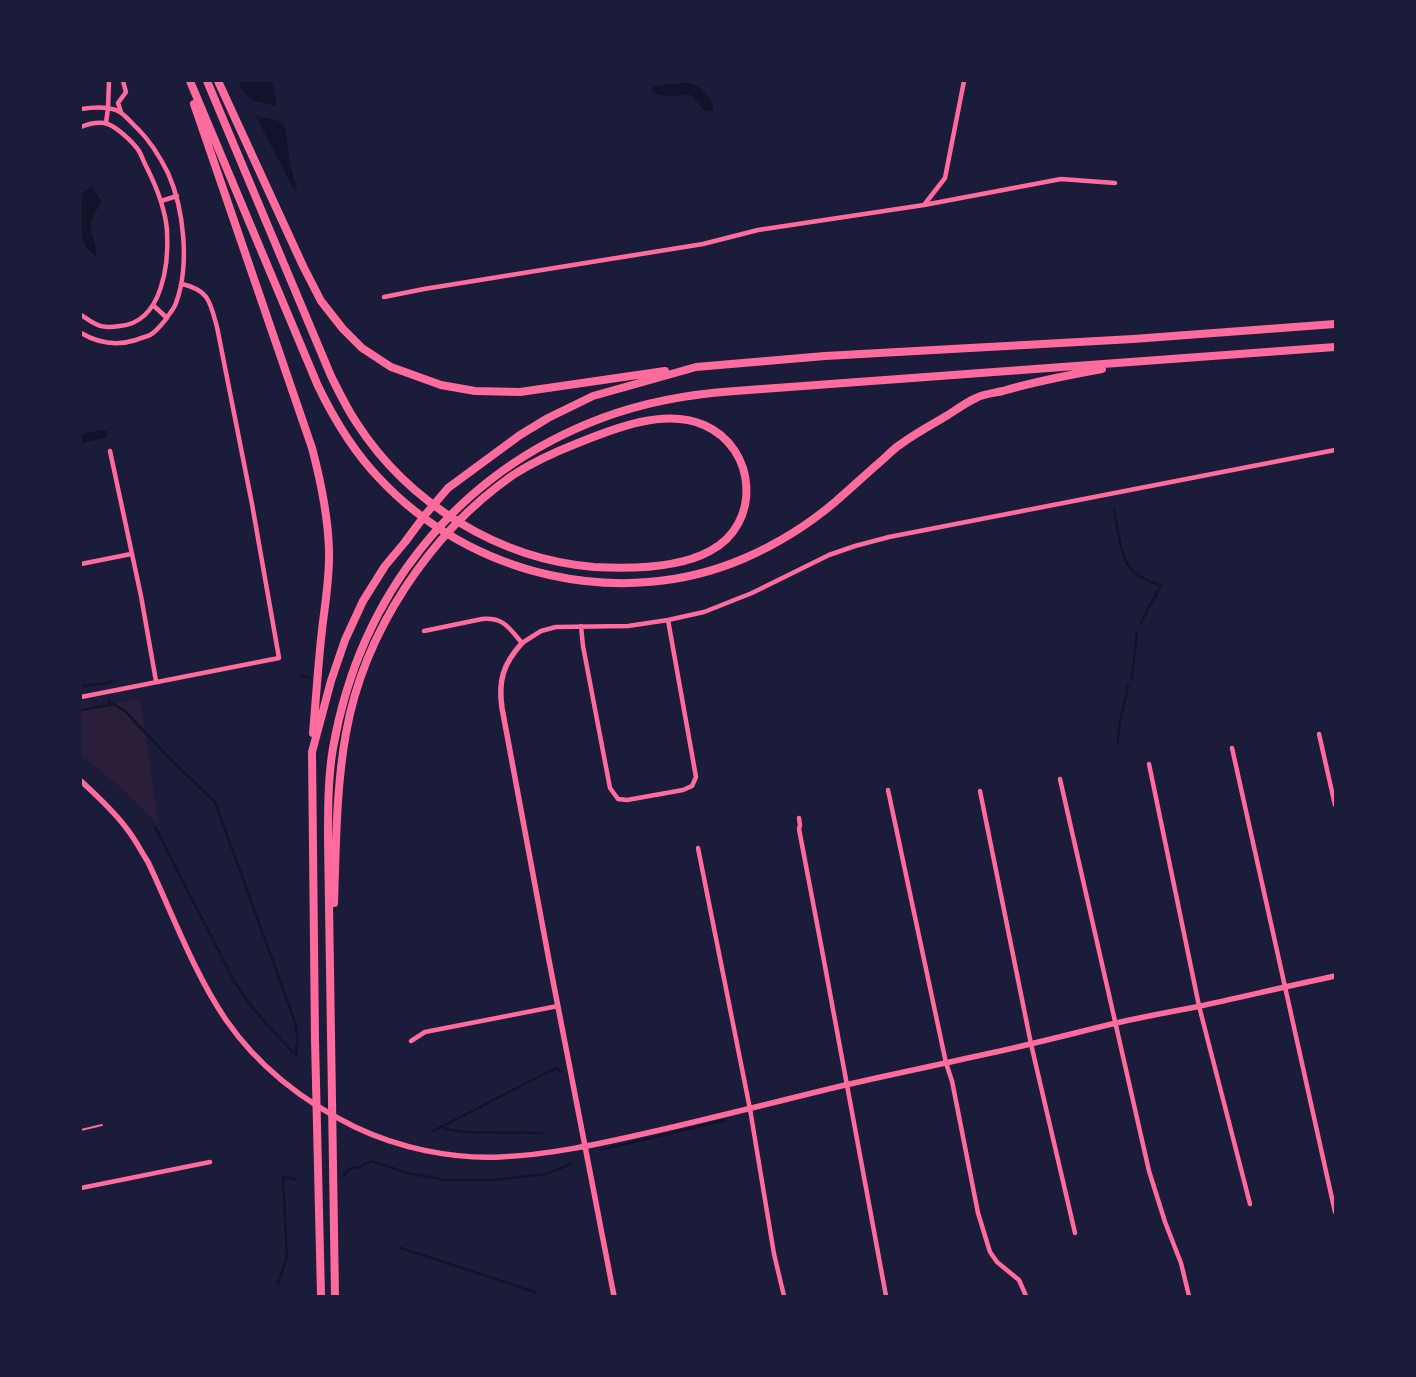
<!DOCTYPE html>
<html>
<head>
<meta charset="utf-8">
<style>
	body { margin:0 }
	#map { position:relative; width:1416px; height:1377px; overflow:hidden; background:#1b1b3a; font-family:"IBM Plex Sans",sans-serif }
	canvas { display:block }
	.frame { position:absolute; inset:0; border:82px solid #1b1b3a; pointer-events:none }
</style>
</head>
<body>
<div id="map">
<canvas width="1416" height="1377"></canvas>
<div class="frame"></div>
</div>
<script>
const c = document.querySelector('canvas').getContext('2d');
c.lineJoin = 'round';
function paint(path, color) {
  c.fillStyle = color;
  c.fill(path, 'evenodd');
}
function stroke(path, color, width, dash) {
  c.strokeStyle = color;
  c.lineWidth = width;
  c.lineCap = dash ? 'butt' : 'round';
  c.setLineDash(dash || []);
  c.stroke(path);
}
paint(new Path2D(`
	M 140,699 L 159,825 L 125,791 L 81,756 L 81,707 Z`), '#2a1e3b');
paint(new Path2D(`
	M 238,81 L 272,81 L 277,106 C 256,101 248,103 238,81 Z
	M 683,83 C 687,83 691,83 695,85 C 702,90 715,100 713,110 L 707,111 L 703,110 L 698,103 L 689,94 C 678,95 660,99 652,91 L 653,86 Z
	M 256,116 L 282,122 L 285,128 L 290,164 L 297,189 L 295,192 Z
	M 92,187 L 101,200 C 99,207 93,215 91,222 C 88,234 99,246 96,257 L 85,246 L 81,231 L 81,198 L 84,192 Z`), '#12122b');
stroke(new Path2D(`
	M 1114,510 C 1117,525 1121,558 1130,568 C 1138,577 1151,582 1161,586 L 1148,608 L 1141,623
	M 301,676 L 310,678
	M 1132,678 L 1137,633
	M 82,686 L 108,683 L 112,681
	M 109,701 L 110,705 L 113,704 L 124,710 L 174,763 L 215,802 L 295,1022 L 298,1041 L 296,1051 L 297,1056
	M 81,710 L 109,705
	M 1118,743 L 1119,727 L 1128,686
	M 155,827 L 234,981 L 252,1007 L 271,1029 L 296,1055
	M 444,1128 L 463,1132 L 542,1133
	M 433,1131 L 556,1068 L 561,1072
	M 601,1150 L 725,1120
	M 344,1176 L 346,1172 L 352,1168 L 357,1168 L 371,1161 L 408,1173 L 445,1180 L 495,1180 L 546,1174 L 571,1164
	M 401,1248 L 535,1292 L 536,1296
	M 278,1284 L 287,1257 L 283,1177 L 296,1179`), '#12122b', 2.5);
stroke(new Path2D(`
	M 81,439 L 103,434`), '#12122b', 8);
stroke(new Path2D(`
	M 81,1130 L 102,1125`), '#ff6b9d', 2);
stroke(new Path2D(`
	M 81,109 C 94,107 107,106 118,111 C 126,115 132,124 138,129 C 149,140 161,159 168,173 C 184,209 190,265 176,303 C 174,309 169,314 166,319 C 162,324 156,332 150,335 C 146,337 140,338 136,340 C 117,346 98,343 81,333
	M 121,112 L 118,103 L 126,92 L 123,81
	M 106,123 L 108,108 L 109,81
	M 81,127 C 88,124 96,122 104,123 C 114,124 133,142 139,151 C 142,156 144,163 147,168 C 157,188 165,208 167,230 C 169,263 163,322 120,326 C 113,327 104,328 98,325 C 92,323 86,318 81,315
	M 161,201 L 177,196
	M 924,205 L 1061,179 L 1115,183
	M 384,297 L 424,289 L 703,244 L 758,230 L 924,205 L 945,178 L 964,81
	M 154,306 L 167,318
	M 110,451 L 141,596 L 156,681
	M 81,564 L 131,554
	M 581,626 L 583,646 L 610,788 L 618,799 L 627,800 L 683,790 L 692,786 L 696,777 L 668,620
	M 424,631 L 482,619 C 504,617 509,628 522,643 L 541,631 L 556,627 L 628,626 L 668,620 L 704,612 L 752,593 L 829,555 L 855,546 L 889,537 L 1335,450
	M 81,697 L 279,658 L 252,504 L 217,327 C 210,302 209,290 182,284
	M 1319,734 L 1335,805
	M 1232,748 L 1335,1212
	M 1149,764 L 1199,1006 L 1250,1204
	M 1060,779 L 1149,1171 L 1165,1222 L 1181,1263 L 1189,1296
	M 888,790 L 946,1063 L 952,1081 L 978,1213 L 990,1252 L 997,1262 L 1019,1280 L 1026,1296
	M 980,791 L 1031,1044 L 1075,1233
	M 799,818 L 800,825 L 799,829 L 822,950 L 886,1296
	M 698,848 L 750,1109 L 774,1254 L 784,1296
	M 411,1041 L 425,1032 L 558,1006
	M 81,1188 L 210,1162`), '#ff6b9d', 4.5);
stroke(new Path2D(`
	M 522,643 C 503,664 498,681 502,708 L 548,955 L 614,1296
	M 81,781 C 97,796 114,811 127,829 C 135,839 141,851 148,862 C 173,915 193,971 226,1020 C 258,1066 304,1102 355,1127 C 399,1148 451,1159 500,1157 C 549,1155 599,1144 647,1133 C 713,1118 779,1101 845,1085 C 893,1074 942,1064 991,1053 C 1033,1044 1074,1033 1116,1023 C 1142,1017 1169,1012 1196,1007 C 1242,997 1288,986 1335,976`), '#ff6b9d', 5.5);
stroke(new Path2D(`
	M 190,81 L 318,386 C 334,419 353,451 379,478 C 470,576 621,612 745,558 C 777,544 808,525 835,502 C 850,489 865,475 880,462 C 887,456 893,449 901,444 C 916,433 933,424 948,415 C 957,409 967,402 976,398 C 984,394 994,393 1003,391 C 1036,381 1069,375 1102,369
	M 207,81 L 331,376 C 339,392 346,407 356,422 C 408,503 498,559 594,567 C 629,569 679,568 710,551 C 762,524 757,448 704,425 C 665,408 615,428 578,443 C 555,452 533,462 513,475 C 429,534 364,632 346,733 C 336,789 336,847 334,903
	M 218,81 L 303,266 L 321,301 L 343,329 L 362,348 L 391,367 L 441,385 L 475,391 L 520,392 L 665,371
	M 194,104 L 312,448 C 321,482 328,515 329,550 C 330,576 325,604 322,630 C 318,665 316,699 313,733
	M 321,1296 L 315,1040 L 312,752 L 331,681 L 345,640 L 363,601 L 385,566 L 405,542 L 425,515 L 448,488 L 520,435 L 548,418 L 593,396 L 696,367 L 825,356 L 1133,339 L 1335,324
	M 335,1296 L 328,839 C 328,809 328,777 333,748 C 360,595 456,473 602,418 C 645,402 690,394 735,391 L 1335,347`), '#ff6b9d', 8);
</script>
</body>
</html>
